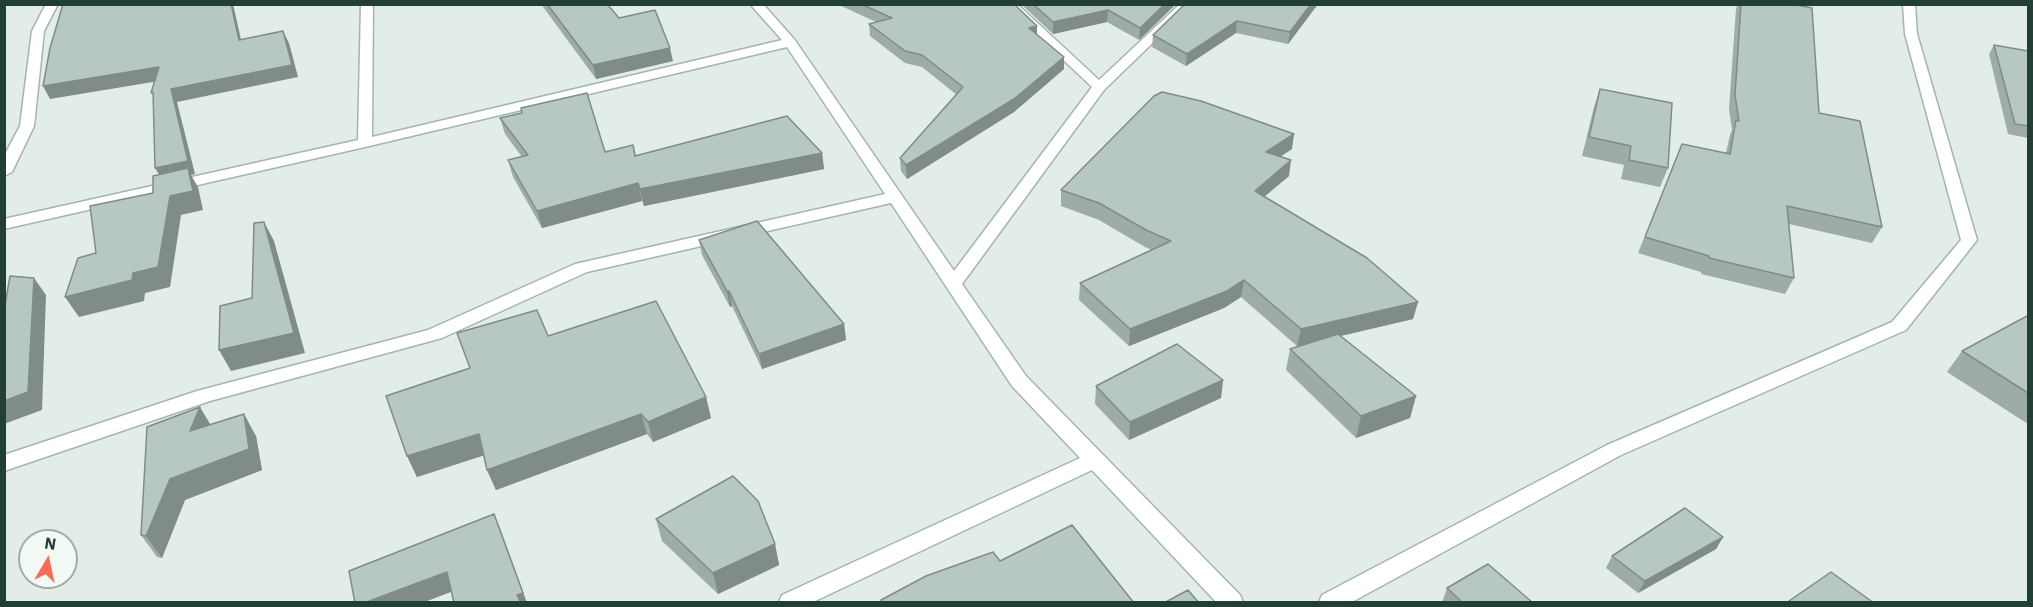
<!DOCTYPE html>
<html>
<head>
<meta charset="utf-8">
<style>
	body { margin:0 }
	#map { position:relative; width:2033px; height:607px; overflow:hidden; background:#e2ede7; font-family:"IBM Plex Sans",sans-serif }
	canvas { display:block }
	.frame { position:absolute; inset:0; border:6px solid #213f34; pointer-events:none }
	.north { position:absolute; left:18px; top:529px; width:60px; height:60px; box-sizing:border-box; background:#f3f9f5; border:2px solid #9fafa8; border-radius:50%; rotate:9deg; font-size:16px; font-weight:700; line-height:24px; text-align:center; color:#213f34 }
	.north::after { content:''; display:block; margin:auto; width:21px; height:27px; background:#f86d54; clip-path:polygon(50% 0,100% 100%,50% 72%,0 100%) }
</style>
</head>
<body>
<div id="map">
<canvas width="2033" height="607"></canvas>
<div class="frame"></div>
<div class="north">N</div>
</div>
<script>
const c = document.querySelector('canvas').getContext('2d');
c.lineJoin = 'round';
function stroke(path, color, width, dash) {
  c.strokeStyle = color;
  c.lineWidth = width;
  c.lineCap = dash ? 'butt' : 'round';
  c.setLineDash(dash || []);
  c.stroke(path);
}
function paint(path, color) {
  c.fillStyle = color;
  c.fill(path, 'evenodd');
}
const minor = new Path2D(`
	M 46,4 L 58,4 L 44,31 L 34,126 L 12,172 L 4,176 L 4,156 L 20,126 L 32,31 Z
	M 361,4 L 373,4 L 372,137 L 782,40 L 750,4 L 763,4 L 794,39 L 954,271 L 1092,87 L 1004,4 L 1017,4 L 1099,80 L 1180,4 L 1193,4 L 1104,90 L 962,284 L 1026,376 L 1240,595 L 1243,602 L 1216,602 L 1092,470 L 813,602 L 779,602 L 782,595 L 1080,458 L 1012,386 L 891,203 L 587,272 L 442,338 L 210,401 L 4,471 L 4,455 L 197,391 L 428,330 L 575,264 L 885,194 L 787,47 L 365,147 L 4,229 L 4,219 L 358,140 Z
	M 1903,4 L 1915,4 L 1917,34 L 1977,240 L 1906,330 L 1621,455 L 1352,602 L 1319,602 L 1322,595 L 1607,445 L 1892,322 L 1961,240 L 1905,34 Z`);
stroke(minor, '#a4b5ae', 3);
paint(minor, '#fff');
paint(new Path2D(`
	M 541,4 L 607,4 L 619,18 L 673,61 L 596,79 Z
	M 837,4 L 1014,4 L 1037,26 L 1037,34 L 1064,57 L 1064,69 L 1014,112 L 907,179 L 901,171 L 900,158 L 957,95 L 922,67 L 905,63 L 870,36 L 869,24 L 876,22 Z
	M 1021,4 L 1176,4 L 1139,40 L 1107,22 L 1053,34 Z
	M 1185,4 L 1318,4 L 1288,44 L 1236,33 L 1186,66 L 1152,47 L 1153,35 Z
	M 1738,4 L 1791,4 L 1819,113 L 1882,227 L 1872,243 L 1789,224 L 1794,278 L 1785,294 L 1701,274 L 1701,272 L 1638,253 L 1682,144 L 1726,153 L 1730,135 L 1732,130 L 1729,109 L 1736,9 Z
	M 1994,45 L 2028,51 L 2028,138 L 2008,134 L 1989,54 Z
	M 1600,89 L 1668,168 L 1660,187 L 1621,179 L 1624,165 L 1582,156 L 1594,107 Z
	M 500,118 L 605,152 L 633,145 L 636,156 L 822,153 L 824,169 L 644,206 L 642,201 L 542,228 L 513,177 L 508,160 L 522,157 L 505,134 Z
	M 1292,149 L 1280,157 L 1289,176 L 1264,197 L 1418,302 L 1413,319 L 1341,336 L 1416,396 L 1410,418 L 1356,438 L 1286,370 L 1290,349 L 1297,346 L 1241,297 L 1224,308 L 1129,346 L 1079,300 L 1080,283 L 1152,250 L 1145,247 L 1099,220 L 1061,206 L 1061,190 Z
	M 699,240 L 844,324 L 846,340 L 762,369 L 732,306 L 730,307 L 702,255 Z
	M 2028,317 L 2028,424 L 1947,372 L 1962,351 Z
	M 548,336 L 706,397 L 711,418 L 653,442 L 647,434 L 496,490 L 487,470 L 484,455 L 417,477 L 407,456 L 470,368 Z
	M 1223,380 L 1221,398 L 1129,440 L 1095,404 L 1096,386 Z
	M 211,424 L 256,436 L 262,470 L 185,500 L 162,558 L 157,557 L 141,535 Z
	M 656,519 L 775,544 L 779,565 L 718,594 L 662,541 Z
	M 1723,537 L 1716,549 L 1638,593 L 1606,568 L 1612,556 Z
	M 1447,588 L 1533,603 L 1442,603 Z`), '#9daca5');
paint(new Path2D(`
	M 231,4 L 233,4 L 244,53 L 239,40 Z
	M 1165,4 L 1176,4 L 1139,40 L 1140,28 Z
	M 1311,4 L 1318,4 L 1288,44 L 1290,32 Z
	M 1108,10 L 1107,22 L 1053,34 L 1053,22 Z
	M 1237,21 L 1236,33 L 1186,66 L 1187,54 Z
	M 1037,26 L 1037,38 L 1029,28 Z
	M 283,31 L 289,43 L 298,77 L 177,102 L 195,174 L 191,175 L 198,187 L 203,210 L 181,215 L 170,287 L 145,293 L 144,301 L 79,317 L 65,297 L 133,273 L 163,181 L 155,168 L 171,89 Z
	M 670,48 L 673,61 L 596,79 L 593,65 Z
	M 1064,57 L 1064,69 L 1014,112 L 907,179 L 906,165 Z
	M 159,67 L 165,80 L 50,99 L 43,86 Z
	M 1294,134 L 1292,149 L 1263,168 L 1266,152 Z
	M 822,153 L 824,169 L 644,206 L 640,189 Z
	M 1291,160 L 1289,176 L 1252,207 L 1255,191 Z
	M 638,183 L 642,201 L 542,228 L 537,211 Z
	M 264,222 L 274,241 L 305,353 L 231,371 L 219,350 L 294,333 Z
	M 34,278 L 46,295 L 42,410 L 4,424 L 4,401 Z
	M 1244,280 L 1241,297 L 1224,308 L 1129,346 L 1130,329 Z
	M 727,291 L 729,291 L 732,306 L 730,307 Z
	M 1418,302 L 1413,319 L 1297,346 L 1301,329 Z
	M 844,324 L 846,340 L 762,369 L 759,354 Z
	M 1223,380 L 1221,398 L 1129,440 L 1130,422 Z
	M 1416,396 L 1410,418 L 1356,438 L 1361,416 Z
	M 706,397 L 711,418 L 653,442 L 648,422 Z
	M 200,407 L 213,429 L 190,431 Z
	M 244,414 L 256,436 L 262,470 L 185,500 L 162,558 L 146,536 L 170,479 Z
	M 641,414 L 647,434 L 496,490 L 487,470 Z
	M 479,434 L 488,454 L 417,477 L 407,456 Z
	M 494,514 L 501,531 L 527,603 L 521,603 L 517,595 Z
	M 1723,537 L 1716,549 L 1638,593 L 1645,581 Z
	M 775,544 L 779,565 L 718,594 L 713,573 Z
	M 447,572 L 456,590 L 422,603 L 364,603 Z`), '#808c86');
const building = new Path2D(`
	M 63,4 L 231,4 L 239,40 L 283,31 L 292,65 L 171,89 L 188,161 L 155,168 L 153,92 L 151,93 L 159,67 L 43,86 L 50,48 Z
	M 547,4 L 607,4 L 619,18 L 655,10 L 670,48 L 593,65 Z
	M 861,4 L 1014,4 L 1037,26 L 1029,28 L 1064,57 L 1014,99 L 906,165 L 900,158 L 963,87 L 922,55 L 905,51 L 869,24 L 892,18 Z
	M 1033,4 L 1165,4 L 1140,28 L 1108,10 L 1053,22 Z
	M 1185,4 L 1311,4 L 1290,32 L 1237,21 L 1187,54 L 1153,35 Z
	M 1741,4 L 1791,4 L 1812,8 L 1819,113 L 1860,121 L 1882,227 L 1787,206 L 1794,278 L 1709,258 L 1709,256 L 1645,237 L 1682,144 L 1730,154 L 1736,120 L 1739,121 L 1735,95 Z
	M 1994,45 L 2028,51 L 2028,126 L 2015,124 Z
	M 1600,89 L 1672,103 L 1668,168 L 1629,160 L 1631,146 L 1589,137 Z
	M 1162,92 L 1201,101 L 1294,134 L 1266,152 L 1291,160 L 1255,191 L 1367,258 L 1418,302 L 1301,329 L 1244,280 L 1227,291 L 1130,329 L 1080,283 L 1171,241 L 1146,230 L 1099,203 L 1061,190 L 1154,96 Z
	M 587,93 L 605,152 L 633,145 L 635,156 L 787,116 L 822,153 L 640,189 L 638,183 L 537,211 L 508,160 L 528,155 L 500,118 L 522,113 L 521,108 Z
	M 188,168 L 193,191 L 170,196 L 158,267 L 133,273 L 132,280 L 65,297 L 78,258 L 96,253 L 90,206 L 153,193 L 153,176 Z
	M 757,221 L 844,324 L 759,354 L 729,291 L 727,291 L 699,240 Z
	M 264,222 L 294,333 L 219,350 L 220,306 L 252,298 L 254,223 Z
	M 10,276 L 34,278 L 28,392 L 4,401 L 4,311 Z
	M 656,301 L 706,397 L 648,422 L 641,414 L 487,470 L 479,434 L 407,456 L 386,396 L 470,368 L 457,333 L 537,310 L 548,336 Z
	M 2027,316 L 2028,317 L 2028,393 L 1962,351 Z
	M 1338,334 L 1416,396 L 1361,416 L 1290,349 Z
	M 1177,344 L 1223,380 L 1130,422 L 1096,386 Z
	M 200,407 L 190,431 L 244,414 L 249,449 L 170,479 L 146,536 L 141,535 L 147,427 Z
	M 733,476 L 758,501 L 775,544 L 713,573 L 656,519 Z
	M 1685,508 L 1723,537 L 1645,581 L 1612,556 Z
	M 494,514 L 523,593 L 517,595 L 521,603 L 454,603 L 447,572 L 364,603 L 355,603 L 349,571 Z
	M 1072,525 L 1134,603 L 882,603 L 881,600 L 926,576 L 993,552 L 1000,561 Z
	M 1488,564 L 1533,603 L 1463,603 L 1447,588 Z
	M 1831,572 L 1874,603 L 1786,603 Z
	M 1188,590 L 1199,603 L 1164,603 Z`);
paint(building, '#b7c8c0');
stroke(building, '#808c86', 1.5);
</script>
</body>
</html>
